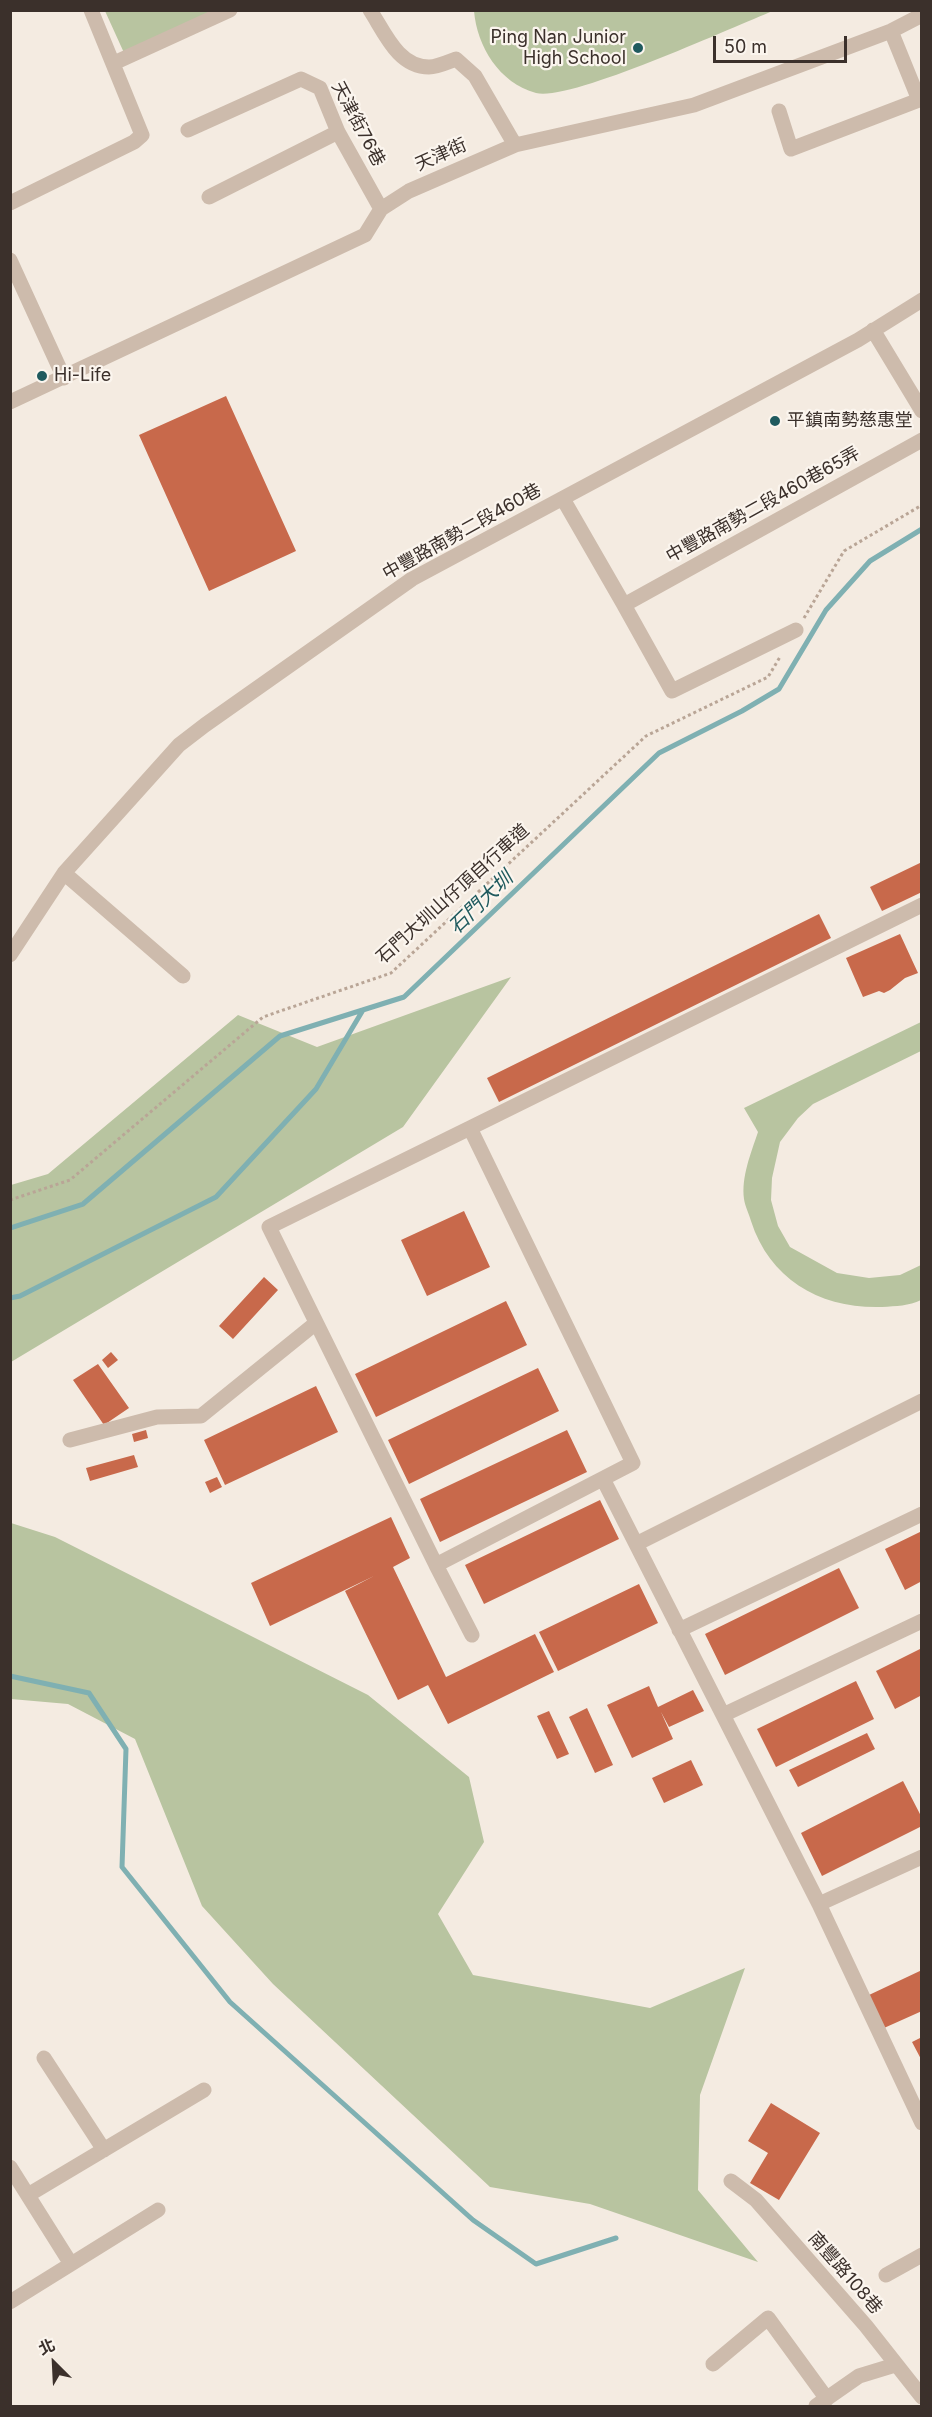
<!DOCTYPE html>
<html>
<head>
<meta charset="utf-8">
<style>
	body { margin:0 }
	#map { position:relative; width:932px; height:2417px; overflow:hidden; background:#f4ebe1; font-family:Inter,"Noto Sans TC",sans-serif }
	canvas { display:block }
	.frame { position:absolute; inset:0; border:12px solid #3b302b; pointer-events:none }
	.north { position:absolute; left:24px; top:2333px; width:60px; height:60px; -webkit-text-stroke:4px #fbf5ee; paint-order:stroke; rotate:336deg; font-size:16px; font-weight:700; line-height:24px; text-align:center; color:#3b302b }
	.north::after { content:''; display:block; margin:auto; width:21px; height:27px; background:#3b302b; clip-path:polygon(50% 0,100% 100%,50% 72%,0 100%) }
	.scale { position:absolute; left:713px; top:36px; width:134px; height:27px; box-sizing:border-box; border:3px solid #3b302b; border-top:0; padding-left:8px; font-size:18px; line-height:21px; white-space:nowrap; color:#3b302b; -webkit-text-stroke:4px #fbf5ee; paint-order:stroke }
</style>
</head>
<body>
<div id="map">
<canvas width="932" height="2417"></canvas>
<div class="frame"></div>
<div class="north">北</div>
<div class="scale">50 m</div>
</div>
<script>
const c = document.querySelector('canvas').getContext('2d');
c.lineJoin = 'round';
function paint(path, color) {
  c.fillStyle = color;
  c.fill(path, 'evenodd');
}
function stroke(path, color, width, dash) {
  c.strokeStyle = color;
  c.lineWidth = width;
  c.lineCap = dash ? 'butt' : 'round';
  c.setLineDash(dash || []);
  c.stroke(path);
}
function drawText(font, color, halo, rows, align = 'center') {
  c.font = font + ' Inter,"Noto Sans TC",sans-serif';
  c.lineWidth = 4.5;
  c.setLineDash([]);
  c.textBaseline = 'middle';
  c.strokeStyle = halo;
  c.fillStyle = color;
  for (const [text, x, y, turn = 0] of rows) {
    c.save();
    c.translate(x, y);
    c.rotate((+turn || 0) * Math.PI / 180);
    c.textAlign = isNaN(turn) ? turn : align;
    if (halo) c.strokeText(text, 0, 0);
    c.fillText(text, 0, 0);
    c.restore();
  }
}
paint(new Path2D(`
	M 105,11 L 213,11 L 125,55 Z
	M 474,11 L 474,10 L 773,11 C 732,27 570,102 536,93 C 499,83 477,46 474,11 Z
	M 511,977 L 403,1127 L 11,1362 L 11,1185 L 48,1174 L 238,1015 L 317,1047 Z
	M 921,1022 L 921,1051 L 813,1104 L 798,1118 L 780,1142 L 772,1178 L 771,1200 L 778,1226 L 790,1247 L 837,1273 L 869,1278 L 900,1275 L 921,1265 L 921,1300 C 909,1306 896,1306 882,1307 C 821,1309 770,1280 751,1221 C 749,1214 745,1206 744,1199 C 741,1177 751,1153 758,1132 L 744,1108 Z
	M 11,1523 L 55,1537 L 368,1695 L 469,1777 L 484,1842 L 438,1914 L 473,1975 L 650,2008 L 745,1968 L 700,2095 L 698,2190 L 758,2262 L 590,2204 L 490,2187 L 273,1984 L 202,1906 L 135,1739 L 68,1704 L 11,1699 Z`), '#b8c4a0');
stroke(new Path2D(`
	M 10,1228 L 83,1204 L 280,1036 L 404,997 L 659,753 L 742,711 L 779,689 L 826,610 L 870,561 L 922,529
	M 10,1298 L 20,1296 L 216,1197 L 316,1089 L 363,1010
	M 10,1676 L 89,1693 L 126,1749 L 122,1867 L 230,2002 L 473,2220 L 536,2264 L 616,2238`), '#7fb0b2', 5);
paint(new Path2D(`
	M 226,396 L 296,551 L 209,591 L 139,435 Z
	M 922,862 L 922,892 L 882,911 L 870,887 Z
	M 819,914 L 831,938 L 499,1102 L 487,1078 Z
	M 900,934 L 918,973 L 905,978 L 890,990 L 884,993 L 879,991 L 863,997 L 846,958 Z
	M 464,1211 L 490,1267 L 427,1296 L 401,1240 Z
	M 264,1277 L 278,1290 L 233,1339 L 219,1326 Z
	M 506,1301 L 527,1345 L 376,1417 L 355,1374 Z
	M 111,1352 L 118,1360 L 108,1368 L 102,1360 Z
	M 98,1364 L 129,1408 L 104,1425 L 73,1380 Z
	M 538,1368 L 559,1411 L 409,1484 L 388,1440 Z
	M 316,1386 L 338,1432 L 225,1485 L 204,1440 Z
	M 146,1430 L 148,1438 L 134,1442 L 132,1434 Z
	M 567,1430 L 587,1472 L 440,1542 L 420,1499 Z
	M 134,1455 L 138,1467 L 90,1481 L 86,1468 Z
	M 217,1477 L 222,1487 L 210,1493 L 205,1482 Z
	M 600,1500 L 619,1539 L 484,1604 L 465,1565 Z
	M 391,1517 L 410,1558 L 393,1567 L 446,1677 L 535,1634 L 554,1672 L 448,1724 L 428,1685 L 398,1700 L 345,1591 L 374,1576 L 270,1626 L 251,1583 Z
	M 922,1531 L 922,1581 L 905,1590 L 885,1549 Z
	M 839,1568 L 859,1608 L 725,1675 L 705,1634 Z
	M 639,1584 L 658,1623 L 558,1671 L 539,1632 Z
	M 922,1648 L 922,1695 L 895,1709 L 876,1671 Z
	M 856,1681 L 874,1719 L 776,1767 L 757,1729 Z
	M 649,1686 L 658,1707 L 693,1690 L 704,1711 L 669,1727 L 661,1712 L 673,1739 L 632,1758 L 607,1705 Z
	M 587,1708 L 613,1765 L 595,1773 L 569,1717 Z
	M 549,1711 L 569,1754 L 557,1759 L 537,1716 Z
	M 867,1733 L 875,1749 L 798,1787 L 789,1770 Z
	M 691,1760 L 703,1785 L 664,1803 L 652,1778 Z
	M 903,1781 L 922,1818 L 922,1826 L 822,1876 L 801,1833 Z
	M 922,1970 L 922,2011 L 884,2028 L 869,1995 Z
	M 922,2037 L 922,2061 L 912,2042 Z
	M 771,2103 L 820,2133 L 779,2200 L 750,2183 L 768,2153 L 748,2141 Z`), '#c8694b');
stroke(new Path2D(`
	M 804,618 L 844,551 L 922,505
	M 10,1200 L 70,1180 L 263,1017 L 391,973 L 646,736 L 768,677 L 780,657`), '#b9a596', 3, [3, 3]);
stroke(new Path2D(`
	M 370,10 C 385,33 398,67 429,67 C 437,67 448,62 456,59 L 475,76 L 515,145
	M 114,63 L 230,10
	M 779,111 L 791,149 L 919,100 L 891,31
	M 188,130 L 301,79 L 320,88 L 338,132 L 381,209
	M 209,197 L 338,132
	M 10,203 L 134,142 L 142,135 L 91,10
	M 10,260 L 64,378
	M 873,330 L 922,411
	M 10,402 L 365,235 L 381,209 L 409,191 L 515,145 L 694,105 L 891,31 L 922,15
	M 563,499 L 624,605 L 922,440
	M 624,605 L 672,691 L 796,630
	M 64,873 L 183,976
	M 10,955 L 64,873 L 179,745 L 205,725 L 412,579 L 858,340 L 922,300
	M 470,1128 L 633,1463 L 436,1565 L 269,1227 Z
	M 470,1128 L 922,905
	M 70,1440 L 157,1417 L 201,1416 L 316,1323
	M 603,1479 L 723,1715 L 922,1621
	M 636,1544 L 922,1401
	M 436,1565 L 472,1635
	M 679,1630 L 922,1514
	M 723,1715 L 819,1904 L 922,2123
	M 819,1904 L 922,1857
	M 44,2058 L 104,2150
	M 10,2167 L 71,2264
	M 731,2181 L 756,2200 L 866,2326 L 922,2397
	M 28,2195 L 204,2090
	M 886,2275 L 922,2255
	M 10,2302 L 158,2210
	M 713,2364 L 768,2318 L 827,2399
	M 816,2406 L 859,2376 L 895,2365`), '#cdbbac', 15);
for (const [x, y, r, color] of [
	[638,48,6,"#1f5a5e"],
	[42,376,6,"#1f5a5e"],
	[775,421,6,"#1f5a5e"]
]) {
  const dot = new Path2D();
  dot.arc(x, y, r, 0, 2 * Math.PI);
  c.fillStyle = color;
  c.fill(dot);
  stroke(dot, '#fbf5ee', 2);
}
drawText('18px', '#3b302b', '#fbf5ee', [
	["Ping Nan Junior",626,38,"right"],
	["High School",626,59,"right"],
	["Hi-Life",54,376],
	["平鎮南勢慈惠堂",787,421]
], 'left');
drawText('18px', '#3b302b', '#fbf5ee', [
	["天津街76巷",358,124,62],
	["天津街",441,155,-24],
	["中豐路南勢二段460巷65弄",763,505,-29],
	["中豐路南勢二段460巷",462,532,-29],
	["石門大圳山仔頂自行車道",453,894,-42],
	["南豐路108巷",845,2273,49]
]);
drawText('italic 20px', '#1f5a5e', '#fbf5ee', [
	["石門大圳",481,903,-44]
]);
</script>
</body>
</html>
